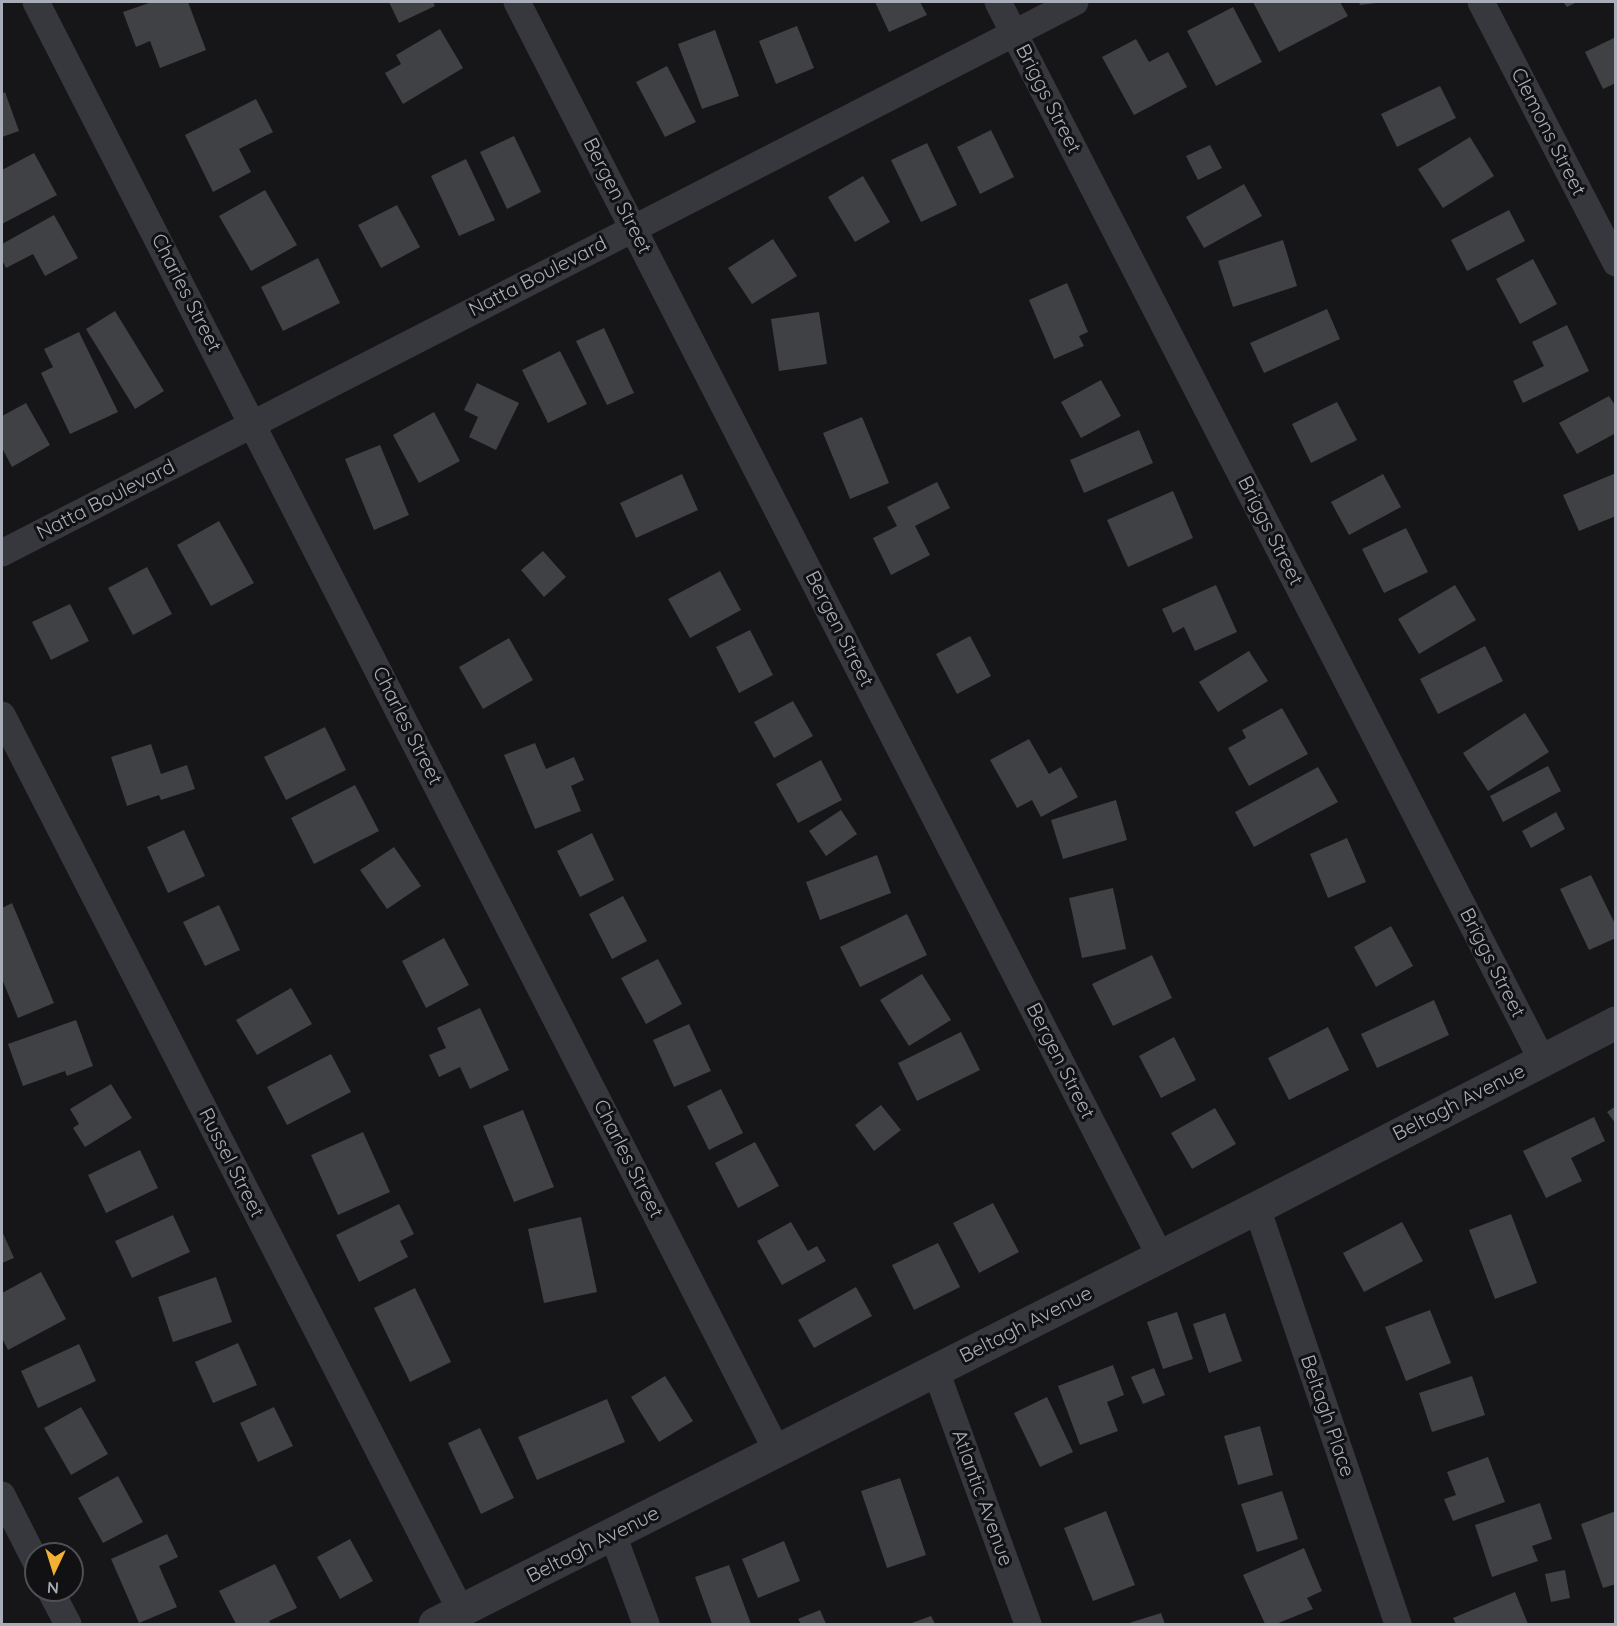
<!DOCTYPE html>
<html>
<head>
<meta charset="utf-8">
<style>
	body { margin:0 }
	#map { position:relative; width:1617px; height:1626px; overflow:hidden; background:#161618; font-family:Quicksand,sans-serif }
	canvas { display:block }
	.frame { position:absolute; inset:0; border:3px solid #a8adb8; pointer-events:none }
	.north { position:absolute; left:24px; top:1542px; width:60px; height:60px; box-sizing:border-box; background:#111113; border:2px solid #4d4f55; border-radius:50%; rotate:184deg; font-size:16px; font-weight:700; line-height:24px; text-align:center; color:#a8adb8 }
	.north::after { content:''; display:block; margin:auto; width:21px; height:27px; background:#f2b134; clip-path:polygon(50% 0,100% 100%,50% 72%,0 100%) }
</style>
</head>
<body>
<div id="map">
<canvas width="1617" height="1626"></canvas>
<div class="frame"></div>
<div class="north">N</div>
</div>
<script>
const c = document.querySelector('canvas').getContext('2d');
c.lineJoin = 'round';
function paint(path, color) {
  c.fillStyle = color;
  c.fill(path, 'evenodd');
}
function stroke(path, color, width, dash) {
  c.strokeStyle = color;
  c.lineWidth = width;
  c.lineCap = dash ? 'butt' : 'round';
  c.setLineDash(dash || []);
  c.stroke(path);
}
function drawText(font, color, halo, rows, align = 'center') {
  c.font = font + ' Quicksand,sans-serif';
  c.lineWidth = 6;
  c.setLineDash([]);
  c.textBaseline = 'middle';
  c.strokeStyle = halo;
  c.fillStyle = color;
  for (const [text, x, y, turn = 0] of rows) {
    c.save();
    c.translate(x, y);
    c.rotate((+turn || 0) * Math.PI / 180);
    c.textAlign = isNaN(turn) ? turn : align;
    if (halo) c.strokeText(text, 0, 0);
    c.fillText(text, 0, 0);
    c.restore();
  }
}
paint(new Path2D(`
	M 152,2 L 188,2 L 206,50 L 160,68 L 150,41 L 136,47 L 123,12 Z
	M 389,2 L 433,2 L 435,6 L 399,23 Z
	M 875,2 L 920,2 L 927,15 L 889,32 Z
	M 1253,2 L 1340,2 L 1348,16 L 1279,52 Z
	M 1359,2 L 1377,2 L 1377,3 L 1360,5 Z
	M 1563,2 L 1577,2 L 1567,7 Z
	M 1233,7 L 1262,62 L 1216,86 L 1187,31 Z
	M 797,26 L 814,68 L 776,84 L 759,41 Z
	M 440,29 L 463,68 L 403,104 L 385,73 L 401,64 L 396,55 Z
	M 715,30 L 739,96 L 702,109 L 678,44 Z
	M 1616,37 L 1616,83 L 1603,89 L 1585,52 Z
	M 1136,39 L 1149,62 L 1168,52 L 1187,87 L 1134,115 L 1102,57 Z
	M 667,66 L 696,122 L 665,137 L 636,82 Z
	M 1440,86 L 1456,118 L 1397,147 L 1381,114 Z
	M 5,92 L 19,131 L 2,137 L 2,94 Z
	M 256,99 L 273,132 L 239,149 L 251,172 L 213,192 L 185,135 Z
	M 991,130 L 1014,177 L 980,194 L 957,147 Z
	M 514,136 L 541,192 L 507,209 L 480,152 Z
	M 1470,137 L 1494,176 L 1443,208 L 1418,169 Z
	M 927,143 L 957,205 L 921,222 L 891,160 Z
	M 1210,145 L 1222,168 L 1198,180 L 1186,156 Z
	M 34,153 L 57,195 L 2,224 L 2,170 Z
	M 466,159 L 495,220 L 459,236 L 431,176 Z
	M 863,176 L 890,222 L 855,242 L 828,197 Z
	M 1244,184 L 1262,216 L 1204,248 L 1186,217 Z
	M 265,190 L 297,245 L 251,271 L 219,216 Z
	M 397,205 L 420,247 L 381,268 L 358,225 Z
	M 1509,210 L 1525,241 L 1467,271 L 1451,240 Z
	M 54,215 L 78,258 L 45,276 L 33,254 L 6,268 L 2,260 L 2,244 Z
	M 773,239 L 797,276 L 752,304 L 728,268 Z
	M 1283,240 L 1297,286 L 1233,307 L 1218,261 Z
	M 318,258 L 340,303 L 283,331 L 261,287 Z
	M 1533,259 L 1557,304 L 1520,324 L 1496,279 Z
	M 1067,283 L 1088,332 L 1079,336 L 1084,346 L 1054,359 L 1029,300 Z
	M 1327,309 L 1340,339 L 1264,373 L 1250,343 Z
	M 115,311 L 164,391 L 135,409 L 86,329 Z
	M 819,312 L 827,364 L 779,371 L 771,319 Z
	M 1567,325 L 1589,371 L 1523,403 L 1513,381 L 1544,366 L 1532,342 Z
	M 604,328 L 634,393 L 607,405 L 576,341 Z
	M 79,332 L 118,412 L 70,434 L 41,373 L 53,367 L 44,349 Z
	M 560,351 L 587,404 L 548,423 L 522,370 Z
	M 1101,380 L 1121,416 L 1081,438 L 1061,402 Z
	M 477,383 L 519,403 L 496,450 L 469,437 L 478,417 L 464,410 Z
	M 1609,396 L 1616,407 L 1616,433 L 1577,454 L 1559,423 Z
	M 1337,402 L 1357,440 L 1311,463 L 1292,424 Z
	M 26,403 L 50,445 L 12,467 L 2,448 L 2,416 Z
	M 434,412 L 460,461 L 419,483 L 393,435 Z
	M 862,417 L 889,483 L 850,499 L 823,433 Z
	M 1139,430 L 1153,463 L 1084,493 L 1070,460 Z
	M 380,445 L 409,515 L 374,530 L 345,459 Z
	M 1616,473 L 1616,516 L 1579,531 L 1563,495 Z
	M 682,474 L 698,510 L 636,538 L 620,503 Z
	M 1383,474 L 1401,507 L 1349,535 L 1331,502 Z
	M 937,482 L 950,508 L 915,526 L 930,555 L 891,575 L 873,538 L 897,526 L 887,507 Z
	M 1173,491 L 1193,538 L 1128,567 L 1107,520 Z
	M 219,521 L 254,583 L 211,606 L 177,545 Z
	M 1406,528 L 1428,572 L 1384,593 L 1362,549 Z
	M 543,551 L 566,577 L 544,597 L 521,570 Z
	M 147,567 L 172,614 L 133,635 L 108,588 Z
	M 720,571 L 741,610 L 690,638 L 668,599 Z
	M 1216,585 L 1237,632 L 1195,651 L 1184,627 L 1173,633 L 1162,609 Z
	M 1455,585 L 1476,620 L 1419,654 L 1398,619 Z
	M 70,604 L 89,641 L 51,660 L 32,622 Z
	M 750,630 L 773,675 L 739,693 L 716,647 Z
	M 970,636 L 991,676 L 957,694 L 936,654 Z
	M 509,638 L 533,680 L 483,709 L 459,667 Z
	M 1485,646 L 1503,681 L 1438,714 L 1420,679 Z
	M 1249,651 L 1268,681 L 1218,712 L 1199,682 Z
	M 793,701 L 813,736 L 774,758 L 754,722 Z
	M 1282,708 L 1308,754 L 1249,786 L 1228,748 L 1246,738 L 1242,730 Z
	M 1525,713 L 1549,752 L 1488,791 L 1463,753 Z
	M 325,727 L 346,770 L 286,800 L 264,757 Z
	M 1029,739 L 1049,774 L 1061,767 L 1078,797 L 1041,817 L 1032,800 L 1017,808 L 990,760 Z
	M 535,743 L 546,769 L 574,757 L 584,780 L 571,786 L 581,811 L 535,829 L 504,755 Z
	M 151,744 L 161,774 L 187,765 L 195,789 L 161,800 L 159,795 L 127,806 L 111,757 Z
	M 821,760 L 842,800 L 798,823 L 776,784 Z
	M 1548,766 L 1561,791 L 1503,822 L 1490,796 Z
	M 1318,767 L 1338,802 L 1254,847 L 1235,812 Z
	M 355,785 L 379,831 L 314,864 L 291,818 Z
	M 1116,800 L 1127,840 L 1063,859 L 1051,820 Z
	M 841,810 L 857,834 L 826,856 L 809,831 Z
	M 1556,812 L 1565,829 L 1531,848 L 1522,831 Z
	M 184,830 L 205,876 L 168,893 L 147,847 Z
	M 592,833 L 614,880 L 580,897 L 557,851 Z
	M 1347,838 L 1366,882 L 1328,898 L 1310,854 Z
	M 394,847 L 421,886 L 387,909 L 360,870 Z
	M 877,855 L 891,893 L 820,920 L 806,882 Z
	M 1591,875 L 1616,926 L 1616,938 L 1589,950 L 1560,889 Z
	M 1113,888 L 1126,949 L 1082,958 L 1069,898 Z
	M 623,896 L 647,941 L 612,959 L 589,914 Z
	M 12,903 L 54,1003 L 18,1018 L 2,979 L 2,908 Z
	M 219,905 L 240,950 L 205,966 L 183,922 Z
	M 907,914 L 927,955 L 860,987 L 840,947 Z
	M 1391,926 L 1413,966 L 1376,987 L 1354,947 Z
	M 444,938 L 469,985 L 426,1008 L 402,961 Z
	M 1152,955 L 1172,998 L 1113,1026 L 1092,984 Z
	M 658,959 L 682,1004 L 646,1024 L 621,978 Z
	M 922,974 L 951,1020 L 909,1046 L 880,1000 Z
	M 291,988 L 312,1024 L 257,1055 L 236,1020 Z
	M 1434,1000 L 1449,1035 L 1377,1068 L 1361,1034 Z
	M 480,1008 L 509,1070 L 470,1089 L 460,1067 L 439,1077 L 429,1055 L 446,1048 L 437,1028 Z
	M 76,1020 L 93,1066 L 67,1076 L 65,1071 L 23,1086 L 8,1044 Z
	M 689,1024 L 711,1071 L 674,1087 L 653,1040 Z
	M 1328,1027 L 1349,1070 L 1289,1100 L 1268,1058 Z
	M 961,1032 L 980,1070 L 917,1101 L 898,1063 Z
	M 1174,1037 L 1196,1080 L 1161,1098 L 1139,1056 Z
	M 331,1054 L 351,1092 L 287,1125 L 267,1087 Z
	M 111,1084 L 132,1118 L 85,1147 L 73,1128 L 79,1124 L 70,1109 Z
	M 721,1089 L 743,1133 L 709,1150 L 687,1106 Z
	M 881,1105 L 901,1130 L 874,1151 L 855,1125 Z
	M 1616,1106 L 1616,1124 L 1607,1112 Z
	M 1215,1108 L 1236,1144 L 1192,1169 L 1171,1133 Z
	M 523,1110 L 554,1187 L 514,1202 L 483,1126 Z
	M 1594,1117 L 1605,1141 L 1571,1158 L 1582,1181 L 1546,1198 L 1523,1151 Z
	M 363,1132 L 390,1192 L 338,1215 L 311,1155 Z
	M 755,1142 L 779,1186 L 738,1208 L 715,1163 Z
	M 140,1150 L 158,1188 L 106,1213 L 88,1175 Z
	M 993,1203 L 1019,1252 L 979,1273 L 953,1223 Z
	M 399,1204 L 414,1234 L 400,1241 L 408,1257 L 359,1282 L 336,1235 Z
	M 1511,1214 L 1537,1283 L 1495,1299 L 1469,1230 Z
	M 173,1215 L 190,1252 L 132,1278 L 115,1241 Z
	M 581,1217 L 597,1292 L 544,1303 L 528,1229 Z
	M 791,1222 L 808,1251 L 817,1246 L 826,1261 L 782,1285 L 757,1241 Z
	M 1402,1222 L 1423,1261 L 1364,1292 L 1343,1253 Z
	M 2,1231 L 14,1258 L 2,1263 Z
	M 938,1243 L 960,1287 L 914,1310 L 892,1265 Z
	M 41,1272 L 66,1319 L 8,1350 L 2,1338 L 2,1293 Z
	M 216,1277 L 232,1322 L 173,1342 L 158,1297 Z
	M 856,1287 L 872,1316 L 814,1348 L 798,1320 Z
	M 415,1288 L 451,1362 L 410,1382 L 374,1308 Z
	M 1430,1310 L 1451,1363 L 1406,1381 L 1385,1327 Z
	M 1177,1312 L 1193,1359 L 1163,1369 L 1147,1322 Z
	M 1225,1313 L 1242,1361 L 1209,1373 L 1193,1324 Z
	M 238,1343 L 257,1385 L 213,1403 L 195,1362 Z
	M 79,1344 L 96,1381 L 38,1408 L 21,1371 Z
	M 1113,1365 L 1124,1395 L 1107,1402 L 1118,1431 L 1080,1445 L 1058,1386 Z
	M 1154,1368 L 1165,1395 L 1143,1404 L 1131,1377 Z
	M 665,1376 L 693,1421 L 659,1442 L 631,1397 Z
	M 1472,1376 L 1485,1415 L 1432,1432 L 1419,1393 Z
	M 1047,1397 L 1073,1452 L 1040,1467 L 1014,1413 Z
	M 607,1399 L 625,1442 L 537,1480 L 518,1437 Z
	M 81,1407 L 108,1454 L 71,1475 L 44,1428 Z
	M 274,1407 L 293,1446 L 258,1462 L 240,1423 Z
	M 1260,1426 L 1273,1475 L 1238,1485 L 1224,1436 Z
	M 480,1428 L 514,1498 L 481,1514 L 448,1443 Z
	M 1488,1457 L 1505,1502 L 1453,1521 L 1444,1499 L 1456,1495 L 1447,1472 Z
	M 118,1476 L 143,1522 L 103,1543 L 78,1498 Z
	M 900,1478 L 926,1555 L 887,1568 L 861,1491 Z
	M 1282,1491 L 1298,1539 L 1257,1552 L 1241,1504 Z
	M 1540,1503 L 1552,1539 L 1532,1546 L 1538,1561 L 1492,1577 L 1475,1525 Z
	M 1106,1511 L 1135,1585 L 1093,1601 L 1064,1528 Z
	M 1616,1511 L 1616,1584 L 1603,1588 L 1581,1524 Z
	M 167,1534 L 178,1557 L 159,1566 L 177,1607 L 139,1623 L 111,1559 Z
	M 350,1539 L 373,1581 L 340,1599 L 317,1557 Z
	M 784,1541 L 800,1581 L 758,1598 L 742,1559 Z
	M 1304,1548 L 1322,1591 L 1307,1598 L 1313,1609 L 1276,1624 L 1265,1624 L 1243,1575 Z
	M 275,1564 L 297,1608 L 269,1621 L 271,1624 L 236,1624 L 219,1591 Z
	M 729,1565 L 751,1624 L 712,1624 L 695,1577 Z
	M 1565,1570 L 1570,1598 L 1551,1602 L 1545,1574 Z
	M 1515,1592 L 1528,1624 L 1456,1624 L 1453,1618 Z
	M 820,1610 L 826,1624 L 801,1624 L 798,1619 Z
	M 1161,1613 L 1165,1624 L 1126,1624 Z
	M 931,1616 L 935,1624 L 909,1624 Z`), '#404145');
stroke(new Path2D(`
	M 36,2 L 777,1451
	M 517,2 L 1160,1256
	M 998,2 L 1542,1060
	M 1481,2 L 1616,263
	M 2,553 L 1075,2
	M 2,715 L 461,1611
	M 1257,1208 L 1398,1624
	M 936,1371 L 1028,1624
	M 2,1495 L 36,1562
	M 613,1535 L 646,1624
	M 50,1590 L 68,1624`), '#37383d', 27);
stroke(new Path2D(`
	M 435,1624 L 1257,1208 L 1616,1023`), '#37383d', 33);
drawText('20px', '#a8adb8', '#111113', [
	["Briggs Street",1048,99,63],
	["Clemons Street",1548,132,63],
	["Bergen Street",617,196,63],
	["Natta Boulevard",538,277,-27],
	["Charles Street",186,293,63],
	["Natta Boulevard",106,500,-27],
	["Briggs Street",1270,531,63],
	["Bergen Street",839,629,63],
	["Charles Street",407,726,63],
	["Briggs Street",1492,963,63],
	["Bergen Street",1060,1061,63],
	["Beltagh Avenue",1459,1103,-27],
	["Charles Street",628,1159,63],
	["Russel Street",231,1163,63],
	["Beltagh Avenue",1026,1325,-27],
	["Beltagh Place",1327,1416,71],
	["Atlantic Avenue",982,1498,70],
	["Beltagh Avenue",593,1545,-27]
]);
</script>
</body>
</html>
